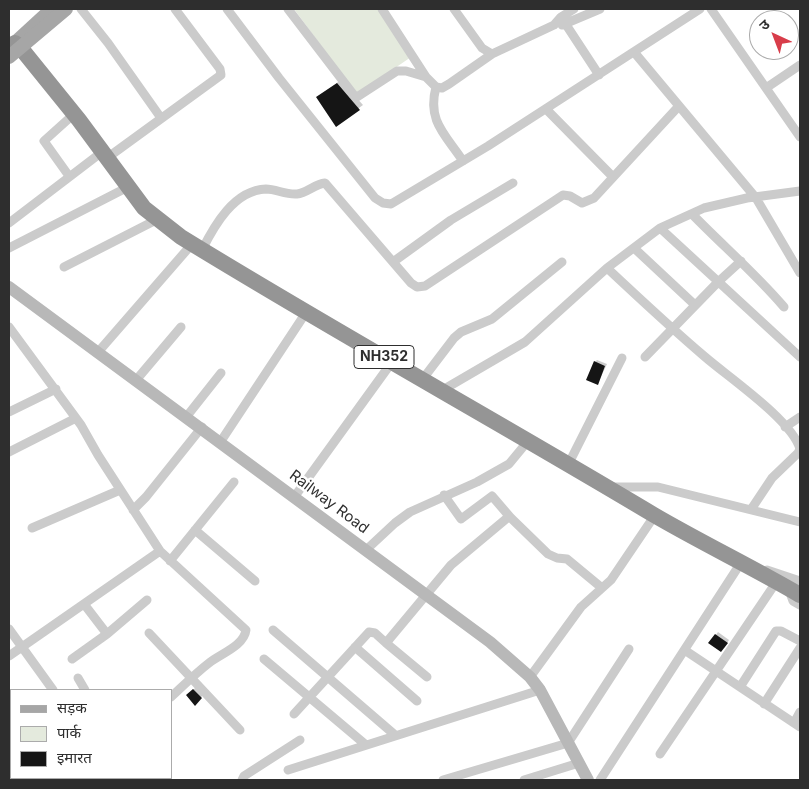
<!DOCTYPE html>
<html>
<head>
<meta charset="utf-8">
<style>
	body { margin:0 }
	#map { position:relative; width:809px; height:789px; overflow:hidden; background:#fff; font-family:Inter,"Noto Sans Devanagari",sans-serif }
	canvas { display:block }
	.frame { position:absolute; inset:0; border:10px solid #2e2e2e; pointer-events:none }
	.legend { position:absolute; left:10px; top:689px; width:162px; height:90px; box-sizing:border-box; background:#fff; border:1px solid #ababab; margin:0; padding:6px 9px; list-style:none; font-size:15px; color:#2e2e2e }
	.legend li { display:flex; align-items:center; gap:10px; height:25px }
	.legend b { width:25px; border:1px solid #ababab }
	.north { position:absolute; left:749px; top:10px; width:50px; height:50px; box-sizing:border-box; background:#fff; border:1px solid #ababab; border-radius:50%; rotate:317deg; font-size:14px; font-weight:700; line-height:20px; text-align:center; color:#2e2e2e }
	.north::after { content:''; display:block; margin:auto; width:18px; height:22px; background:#d83d4a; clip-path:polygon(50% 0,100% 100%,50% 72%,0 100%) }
</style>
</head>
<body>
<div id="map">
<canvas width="809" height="789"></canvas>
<div class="frame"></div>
<ul class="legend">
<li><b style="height:6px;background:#a6a6a6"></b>सड़क</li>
<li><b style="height:14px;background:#e4eadd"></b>पार्क</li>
<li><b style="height:14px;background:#151515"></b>इमारत</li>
</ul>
<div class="north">उ</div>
</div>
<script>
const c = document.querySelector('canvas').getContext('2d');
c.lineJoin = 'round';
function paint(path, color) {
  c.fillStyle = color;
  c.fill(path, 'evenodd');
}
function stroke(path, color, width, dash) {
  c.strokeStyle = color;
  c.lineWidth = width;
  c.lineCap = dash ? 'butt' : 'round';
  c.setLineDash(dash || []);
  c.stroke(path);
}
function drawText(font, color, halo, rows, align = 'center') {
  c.font = font + ' Inter,sans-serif';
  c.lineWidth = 5;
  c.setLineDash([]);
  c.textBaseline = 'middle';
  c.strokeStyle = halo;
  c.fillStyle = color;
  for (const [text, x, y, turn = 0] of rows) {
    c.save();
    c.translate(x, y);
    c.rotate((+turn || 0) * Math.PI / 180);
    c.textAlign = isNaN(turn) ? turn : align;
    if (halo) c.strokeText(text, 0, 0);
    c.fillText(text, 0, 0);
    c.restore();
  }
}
paint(new Path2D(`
	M 294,9 L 382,9 L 414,55 L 357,94 Z`), '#e4eadd');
paint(new Path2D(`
	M 341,80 L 363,105 L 336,125 L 317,97 Z
	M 597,360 L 607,364 L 598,383 L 595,362 Z
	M 718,632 L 729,640 L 724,648 L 710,643 Z
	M 196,687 L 203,695 L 195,704 L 188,695 Z`), '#0003');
paint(new Path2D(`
	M 337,83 L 360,110 L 336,127 L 316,97 Z
	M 594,361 L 605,366 L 598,385 L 586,380 Z
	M 715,634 L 728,643 L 721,652 L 708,643 Z
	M 193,689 L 202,698 L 195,706 L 186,695 Z`), '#151515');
stroke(new Path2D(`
	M 81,9 L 108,43 L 161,118
	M 227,9 L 279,78 L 375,198 L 383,203 L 391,204 L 488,146 L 700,9
	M 288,9 L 353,94 L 357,97 L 397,71 L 406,71 L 426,77
	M 382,9 L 426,77 L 436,87 L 442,88 L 449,84 L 492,54
	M 454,9 L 482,48 L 492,54 L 554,25 L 561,17 L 574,9
	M 711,9 L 800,137
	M 561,17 L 599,75
	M 562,25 L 600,9
	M 634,52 L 756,198 L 800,273
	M 436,87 C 427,121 445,134 463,161
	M 766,88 L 800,65
	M 546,109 L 613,177
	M 107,158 L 221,75 L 220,69 L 175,9
	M 69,176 L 44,141 L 74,114
	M 692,214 C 722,245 755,273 784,307
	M 9,223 L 102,152
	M 660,228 L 800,357
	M 9,248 L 128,187
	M 634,248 L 695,305
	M 202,250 C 214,226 234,190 266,189 C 276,189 286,195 297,194 C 307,193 315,184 325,183 L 411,283 L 417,287 L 425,286 L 563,195 L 570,196 L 582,203 L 594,198 L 678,107
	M 393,262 L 451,220 L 513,183
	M 64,267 L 158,219
	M 607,268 C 639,298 671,328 704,356 C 728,377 792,420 800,449 L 798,453 L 772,478 L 752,508
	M 9,327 L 81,425 L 98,455 L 160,551 L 246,630 C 244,646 220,654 209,663 C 196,673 184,685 171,697
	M 99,351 L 192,244
	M 645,357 L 718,282 L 741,261
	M 137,379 L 181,327
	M 422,380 L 454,338 L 461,332 L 492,319 L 562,262
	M 441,391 L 525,342 L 607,268 L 660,228 L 704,208 L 747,198 L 800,191
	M 9,412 L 56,389
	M 187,416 L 221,373
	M 785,427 L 800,417
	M 221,441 L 307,311
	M 9,452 L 76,418
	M 569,463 L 622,358
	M 612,487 L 658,487 L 800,522
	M 444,495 L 461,519 L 492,496 L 510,517
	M 295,496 L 392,362
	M 133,510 L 146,497 L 202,427
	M 32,528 L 120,490
	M 195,530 L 255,581
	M 366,550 L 395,523 L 410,512 L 477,482 L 509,464 L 528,441
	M 170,561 L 234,482
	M 767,570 L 800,581
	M 789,590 L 793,601 L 800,605
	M 84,604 L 107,634
	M 9,629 L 53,690
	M 273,630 L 395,735
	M 149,633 L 240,730
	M 386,643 L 427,677
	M 355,647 L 417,701
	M 686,651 L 800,727
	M 9,656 L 160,551
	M 72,659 L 107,634 L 147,600
	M 264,659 L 366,745
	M 530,677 L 581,607 L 611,580 L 655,515
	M 78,678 L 85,690
	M 740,687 L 776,631 L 781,631 L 800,641
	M 764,704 L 800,648
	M 294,714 L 369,632 L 375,633 L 386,643 L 451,565 L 506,519 L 510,517 L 513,520 L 548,554 L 557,558 L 567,559 L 602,588
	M 794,723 L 800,712
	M 9,728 L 9,729
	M 660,754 L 777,581
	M 288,770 L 540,690
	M 125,778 L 127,780
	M 78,780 L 81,778
	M 242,780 L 244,776 L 300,740
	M 443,780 L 568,743 L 629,649
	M 524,780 L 579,763
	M 600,780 L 742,561`), '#cbcbcb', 9);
stroke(new Path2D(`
	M 9,287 L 490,642 L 530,677 L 540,690 L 588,780`), '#b8b8b8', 12);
stroke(new Path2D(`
	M 15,43 L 52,9`), '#a6a6a6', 14);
stroke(new Path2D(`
	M 9,48 L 15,43 L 24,52 L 79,120 L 144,208 L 181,237 C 337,333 497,421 654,515 C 702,543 752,567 800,595`), '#959595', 16);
stroke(new Path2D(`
	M 9,57 L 66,9`), '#a6a6a6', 14);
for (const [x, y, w] of [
	[384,357,60]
]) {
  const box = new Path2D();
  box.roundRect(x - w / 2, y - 11.5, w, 23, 4);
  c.fillStyle = '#fff';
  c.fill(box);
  stroke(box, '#2e2e2e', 1);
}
drawText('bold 14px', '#2e2e2e', null, [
	["NH352",384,357]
]);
drawText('15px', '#2e2e2e', '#fff', [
	["Railway Road",329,502,37]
]);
</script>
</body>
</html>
